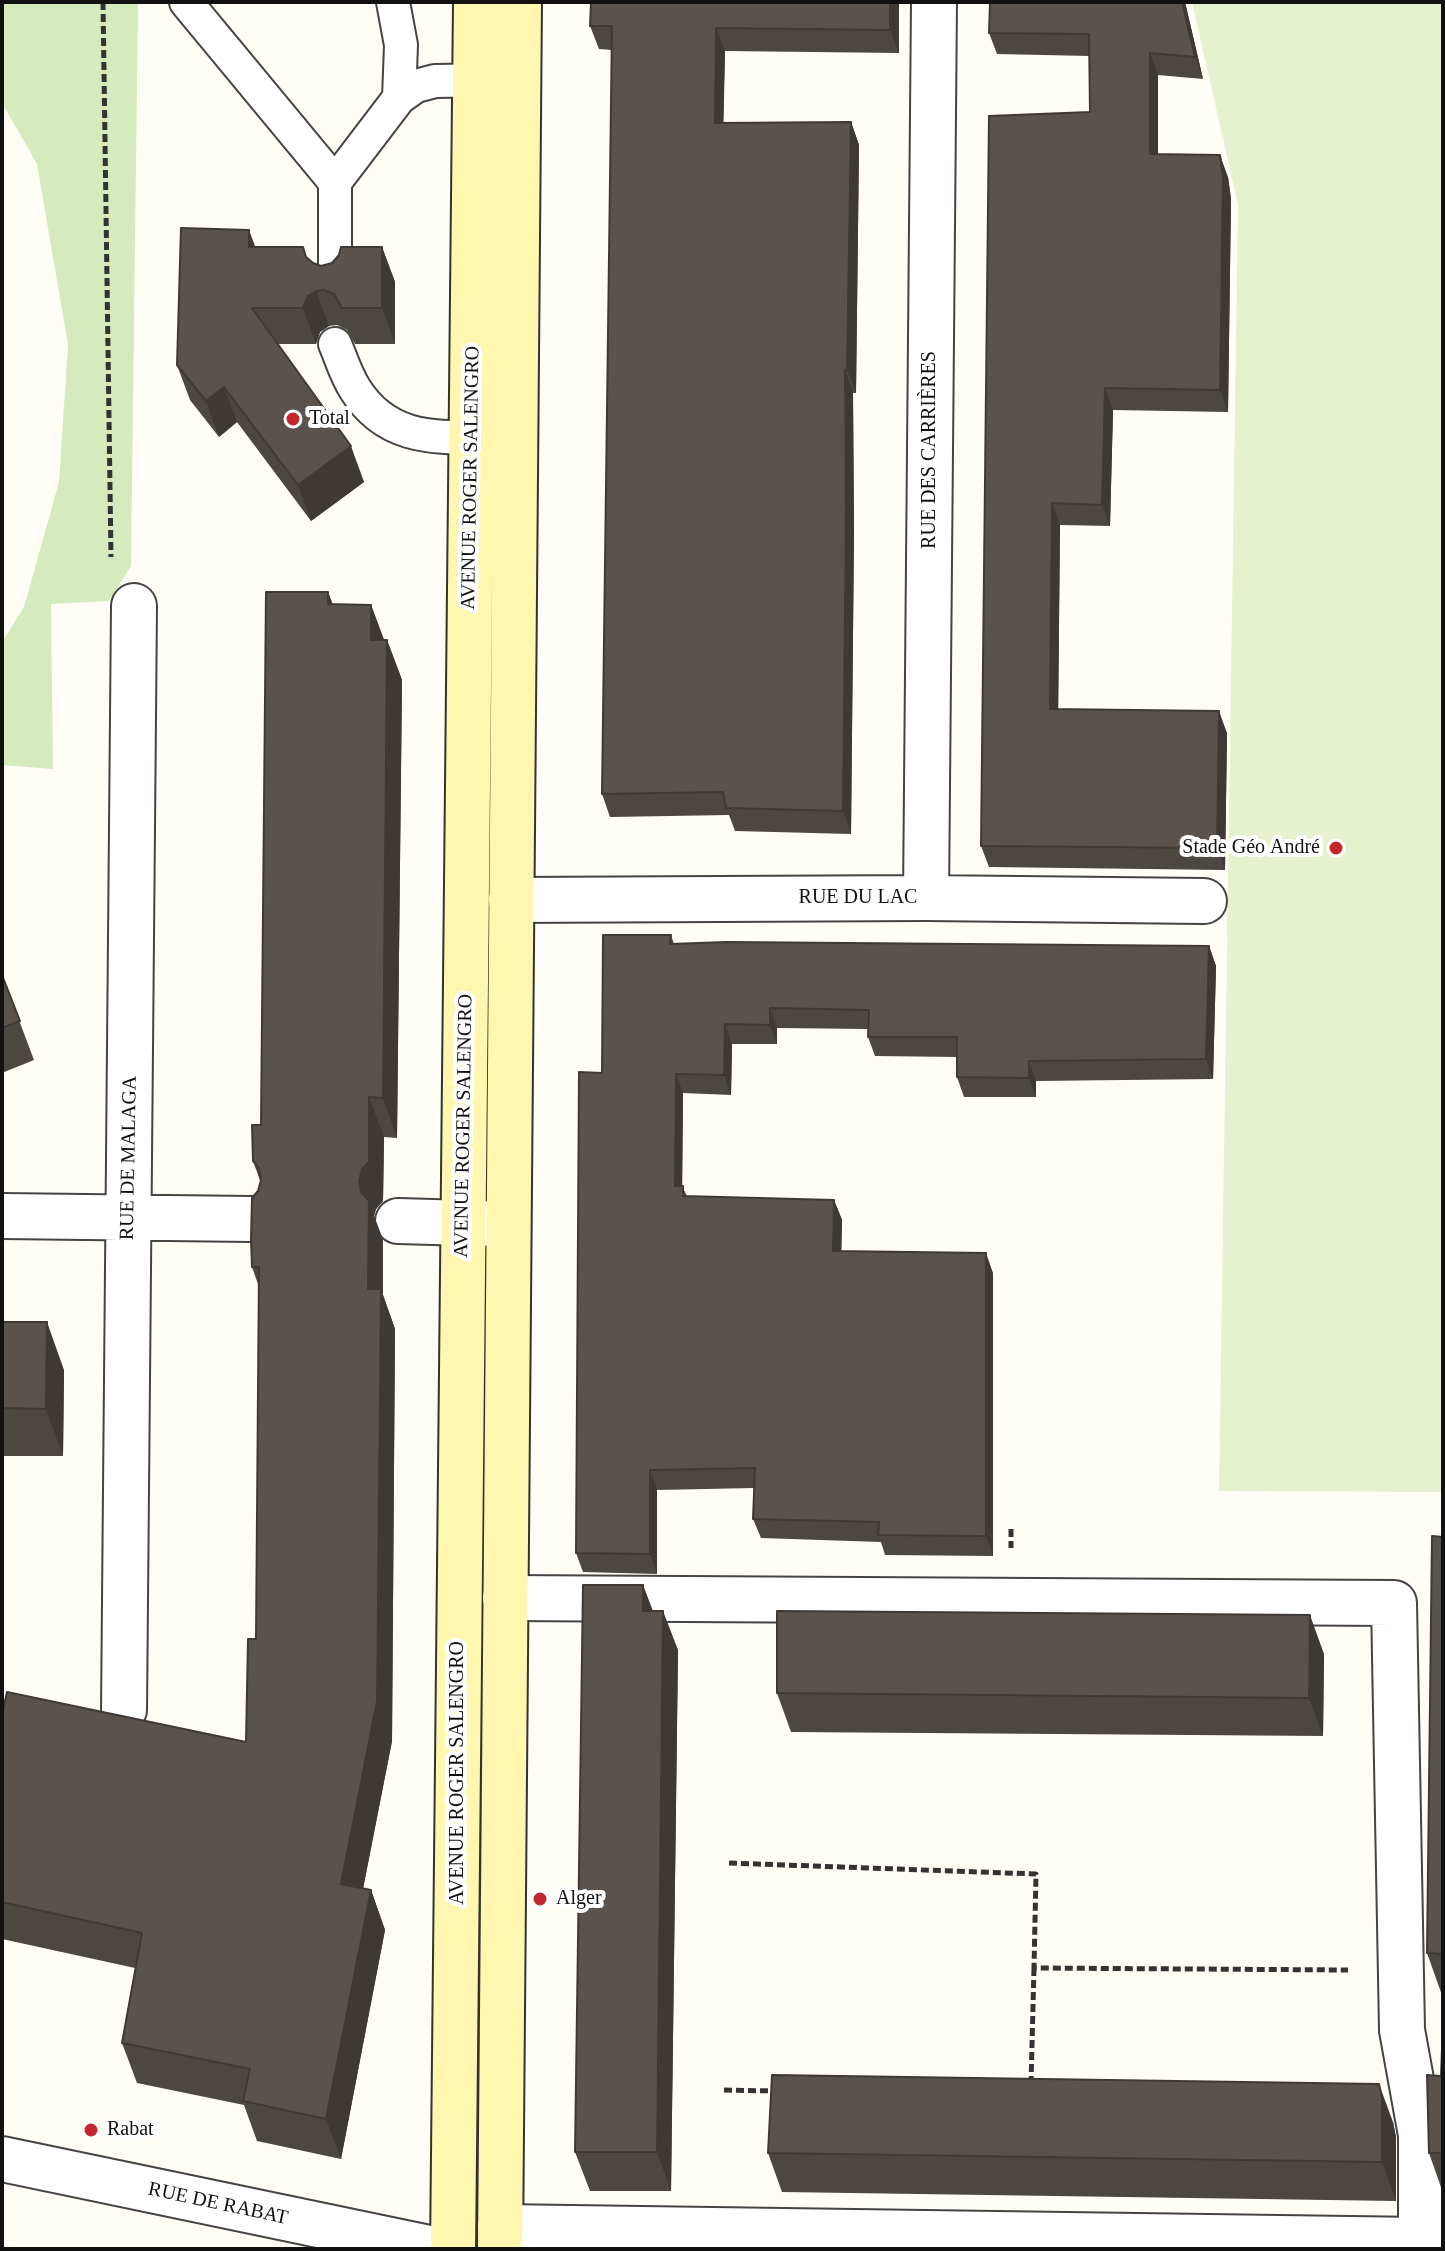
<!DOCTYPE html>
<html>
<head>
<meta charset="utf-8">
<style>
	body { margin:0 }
	#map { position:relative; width:1445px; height:2251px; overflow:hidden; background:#fffdf5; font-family:"Times New Roman",serif }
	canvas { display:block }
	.frame { position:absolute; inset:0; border:4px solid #111; pointer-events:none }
</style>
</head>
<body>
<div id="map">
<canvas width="1445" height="2251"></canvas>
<div class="frame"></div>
</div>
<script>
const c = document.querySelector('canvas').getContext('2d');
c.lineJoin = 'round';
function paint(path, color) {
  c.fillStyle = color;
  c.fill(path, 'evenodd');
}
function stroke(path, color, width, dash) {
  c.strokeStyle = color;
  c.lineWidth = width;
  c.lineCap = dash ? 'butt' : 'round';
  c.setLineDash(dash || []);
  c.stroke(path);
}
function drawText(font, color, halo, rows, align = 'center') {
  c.font = font + ' "Times New Roman",serif';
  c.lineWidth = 8;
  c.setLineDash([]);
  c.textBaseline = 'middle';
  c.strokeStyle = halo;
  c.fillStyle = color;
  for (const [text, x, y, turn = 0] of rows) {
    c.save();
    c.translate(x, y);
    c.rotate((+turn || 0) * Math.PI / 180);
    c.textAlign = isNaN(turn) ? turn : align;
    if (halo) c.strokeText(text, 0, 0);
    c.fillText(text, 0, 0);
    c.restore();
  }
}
paint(new Path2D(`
	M 2,2 L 138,2 L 131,566 L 109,601 L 51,604 L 53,769 L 2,765 L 2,642 L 24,607 L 59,482 L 68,345 L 37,164 L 2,103 Z`), '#d5ebbd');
paint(new Path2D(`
	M 1192,2 L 1443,2 L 1443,1492 L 1219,1491 L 1238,205 Z`), '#e6f2cf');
const lane = new Path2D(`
	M 186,2 L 335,182
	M 393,2 L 401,45 L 399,98
	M 335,282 L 335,182 L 399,98 L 416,86 L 435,81 L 495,80
	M 335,344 C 341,358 346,375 355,389 C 388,442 438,437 493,438`);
const street = new Path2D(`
	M 926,898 L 934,2
	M 511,900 L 926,898 L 1204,901
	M 2,1216 L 251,1219
	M 398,1221 L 502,1224
	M 124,1710 L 134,606
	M 2,2159 L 434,2249
	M 500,2227 L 1421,2240 L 1421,2135 L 1402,2030 L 1394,1603 L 505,1598`);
const secondary = new Path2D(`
	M 453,2249 L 476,2
	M 500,2249 L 519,2`);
stroke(lane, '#444', 36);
stroke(street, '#444', 48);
stroke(secondary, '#333', 48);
stroke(new Path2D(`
	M 103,2 L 111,557
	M 1011,1529 L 1011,1548
	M 729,1863 L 1036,1874 L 1034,1968 L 1348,1970
	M 1031,2084 L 1034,1968
	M 724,2090 L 775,2091`), '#333', 5, [8, 4]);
stroke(lane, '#fff', 32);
stroke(street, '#fff', 44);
stroke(secondary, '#fff6b0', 44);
paint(new Path2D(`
	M 591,2 L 899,2 L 899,53 L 725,51 L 723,123 L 851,122 L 859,145 L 856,393 L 853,393 L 854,533 L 851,834 L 735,831 L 729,815 L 610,817 L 602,794 L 612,50 L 599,49 L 590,26 Z
	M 1185,2 L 1203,79 L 1158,75 L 1158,154 L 1228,177 L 1231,199 L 1228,412 L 1113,410 L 1110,526 L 1060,525 L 1058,709 L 1227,733 L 1225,870 L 989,867 L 981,846 L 1090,112 L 1090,56 L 997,54 L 989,33 Z
	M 255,247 L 307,258 L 313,263 L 321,266 L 382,247 L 395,282 L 395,344 L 355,344 L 347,330 L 337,325 L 329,326 L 320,332 L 316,344 L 277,344 L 364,482 L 311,521 L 237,422 L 219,437 L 190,400 L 177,365 Z
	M 328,592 L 333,605 L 371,605 L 384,640 L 387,640 L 402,680 L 397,1138 L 384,1137 L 383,1201 L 376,1209 L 374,1216 L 383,1240 L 383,1295 L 395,1329 L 392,1741 L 363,1889 L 371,1890 L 385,1930 L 341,2159 L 257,2141 L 244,2105 L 137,2083 L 122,2043 L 135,1968 L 2,1939 L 2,1715 L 246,1742 L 256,1639 L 259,1287 L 252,1267 L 258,1191 L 261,1183 L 253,1161 L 261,1125 Z
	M 671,935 L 674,944 L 1209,946 L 1216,966 L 1213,1079 L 1036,1081 L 1036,1097 L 964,1097 L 957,1077 L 957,1057 L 875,1056 L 868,1037 L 868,1029 L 777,1028 L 777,1044 L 732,1044 L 731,1095 L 683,1093 L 682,1186 L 687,1196 L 834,1200 L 842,1220 L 841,1252 L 993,1273 L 993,1556 L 885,1555 L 881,1542 L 761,1538 L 753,1519 L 754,1488 L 657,1490 L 657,1574 L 583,1572 L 576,1553 Z
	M 2,975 L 34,1060 L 2,1073 Z
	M 2,1322 L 64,1370 L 63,1456 L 2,1456 Z
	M 1443,1537 L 1443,1998 L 1427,1953 Z
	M 643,1585 L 653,1611 L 678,1650 L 671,2191 L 590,2191 L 575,2152 Z
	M 1324,1654 L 1323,1736 L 791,1732 L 777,1693 Z
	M 1443,2049 L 1443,2193 L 1429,2153 L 1441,2076 Z
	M 1393,2122 L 1396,2137 L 1396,2201 L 782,2192 L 768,2153 Z`), '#4d4742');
paint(new Path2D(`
	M 890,2 L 899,2 L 899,53 L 890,30 Z
	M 1182,2 L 1185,2 L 1203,79 L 1195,57 Z
	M 716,28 L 725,51 L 723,147 L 715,123 Z
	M 1150,53 L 1158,75 L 1158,175 L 1150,154 Z
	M 851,122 L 859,145 L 856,393 L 847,370 Z
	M 1220,155 L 1228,177 L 1231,199 L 1228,412 L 1220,390 Z
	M 249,230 L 262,265 L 249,247 Z
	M 382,247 L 395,282 L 395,344 L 382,308 Z
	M 316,291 L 329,326 L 320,332 L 316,344 L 303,308 L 308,296 Z
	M 845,370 L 853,393 L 854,533 L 851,834 L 843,811 Z
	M 224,387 L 237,422 L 219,437 L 206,401 Z
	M 1105,388 L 1113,410 L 1110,526 L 1102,505 Z
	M 351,446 L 364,482 L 311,521 L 298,485 Z
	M 1052,503 L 1060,525 L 1058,731 L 1050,709 Z
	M 328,592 L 343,632 L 328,604 Z
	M 371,605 L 386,645 L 371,640 Z
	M 387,640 L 402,680 L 397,1138 L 383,1098 Z
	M 1219,711 L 1227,733 L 1225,870 L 1217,848 Z
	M 1209,946 L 1216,966 L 1213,1079 L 1206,1059 Z
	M 770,1008 L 777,1028 L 777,1044 L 770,1025 Z
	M 725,1024 L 732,1044 L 731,1095 L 724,1075 Z
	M 1029,1061 L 1036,1081 L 1036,1097 L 1029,1078 Z
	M 676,1074 L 683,1093 L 682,1206 L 675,1186 Z
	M 369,1097 L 384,1137 L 383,1201 L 376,1209 L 374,1216 L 383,1240 L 383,1295 L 395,1329 L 392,1741 L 356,1924 L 341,1884 L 368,1289 L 361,1192 L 359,1181 Z
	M 834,1200 L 842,1220 L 841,1271 L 833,1251 Z
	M 986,1253 L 993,1273 L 993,1556 L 986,1536 Z
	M 47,1322 L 64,1370 L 63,1456 L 46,1409 Z
	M 650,1470 L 657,1490 L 657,1574 L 650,1554 Z
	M 643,1585 L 657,1624 L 643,1611 Z
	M 663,1611 L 678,1650 L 671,2191 L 657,2152 Z
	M 1310,1615 L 1324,1654 L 1323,1736 L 1309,1698 Z
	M 371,1890 L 385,1930 L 341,2159 L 326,2119 Z
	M 1379,2084 L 1393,2122 L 1396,2137 L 1396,2201 L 1382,2162 Z`), '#3f3936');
const building = new Path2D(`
	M 591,2 L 890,2 L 890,30 L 716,28 L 715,123 L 851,122 L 847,370 L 845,370 L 846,509 L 843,811 L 726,808 L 723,792 L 602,794 L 612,26 L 590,26 Z
	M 990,2 L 1182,2 L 1195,57 L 1150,53 L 1150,154 L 1220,155 L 1223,177 L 1220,390 L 1105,388 L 1102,505 L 1052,503 L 1050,709 L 1219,711 L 1217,848 L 981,846 L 989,116 L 1090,112 L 1089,34 L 989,33 Z
	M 181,228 L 249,230 L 249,247 L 303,247 L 306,257 L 313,263 L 321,266 L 332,263 L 339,255 L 341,247 L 382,247 L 382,308 L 342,308 L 334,294 L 324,290 L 316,291 L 308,296 L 303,308 L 252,308 L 351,446 L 298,485 L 224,387 L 206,401 L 177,365 Z
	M 266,592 L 328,592 L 328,604 L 371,605 L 371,640 L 387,640 L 383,1098 L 369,1097 L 369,1162 L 362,1169 L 359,1181 L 361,1192 L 369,1201 L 368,1289 L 381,1289 L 377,1701 L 341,1884 L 371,1890 L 326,2119 L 243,2101 L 250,2069 L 122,2043 L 142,1933 L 2,1902 L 2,1715 L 7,1692 L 246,1742 L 248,1639 L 256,1639 L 259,1267 L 252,1267 L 251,1239 L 252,1198 L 258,1191 L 261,1180 L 259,1168 L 253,1161 L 252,1125 L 261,1125 Z
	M 603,935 L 671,935 L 670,944 L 726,942 L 1209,946 L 1206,1059 L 1029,1061 L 1029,1078 L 957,1077 L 957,1037 L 868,1037 L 869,1010 L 770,1008 L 770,1025 L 725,1024 L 724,1075 L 676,1074 L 675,1186 L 683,1186 L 683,1196 L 834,1200 L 833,1251 L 986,1253 L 986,1536 L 878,1535 L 879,1522 L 753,1519 L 755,1468 L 650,1470 L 650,1554 L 576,1553 L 579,1072 L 602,1073 Z
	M 2,975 L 20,1021 L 2,1028 Z
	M 2,1322 L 47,1322 L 46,1409 L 2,1408 Z
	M 1432,1536 L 1443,1537 L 1443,1954 L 1427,1953 Z
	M 583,1585 L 643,1585 L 643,1611 L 663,1611 L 657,2152 L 575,2152 Z
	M 777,1611 L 1310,1615 L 1309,1698 L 777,1693 Z
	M 1442,2049 L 1443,2049 L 1443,2153 L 1429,2153 L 1427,2075 L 1441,2076 Z
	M 772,2075 L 1379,2084 L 1382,2098 L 1382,2162 L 768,2153 Z`);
paint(building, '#5a524d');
stroke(building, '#3f3936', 2);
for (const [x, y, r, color] of [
	[293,419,8,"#c4262e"],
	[1336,848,8,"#c4262e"],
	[540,1899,8,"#c4262e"],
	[91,2130,8,"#c4262e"]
]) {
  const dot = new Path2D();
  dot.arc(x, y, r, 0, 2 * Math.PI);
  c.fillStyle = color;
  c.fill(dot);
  stroke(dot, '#fff', 3);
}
drawText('20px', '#111', '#fff', [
	["Total",309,419],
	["Stade Géo André",1320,848,"right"],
	["Alger",556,1899],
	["Rabat",107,2130]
], 'left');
drawText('20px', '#111', '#fff', [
	["RUE DES CARRIÈRES",930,450,-90],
	["AVENUE ROGER SALENGRO",471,478,-89],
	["RUE DU LAC",858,898],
	["AVENUE ROGER SALENGRO",464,1126,-89],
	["RUE DE MALAGA",129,1158,-89],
	["AVENUE ROGER SALENGRO",458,1773,-90],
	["RUE DE RABAT",218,2204,12]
]);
</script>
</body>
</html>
